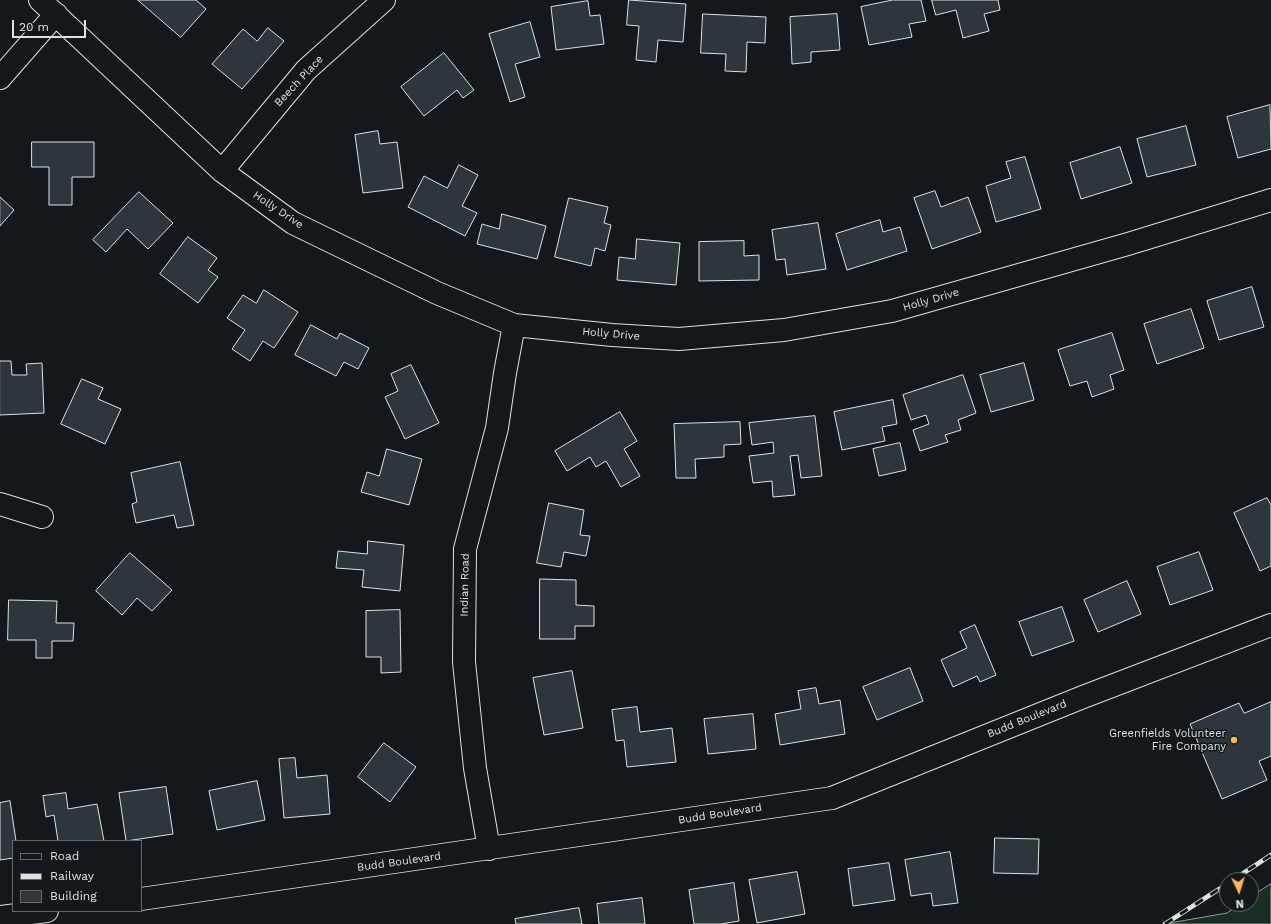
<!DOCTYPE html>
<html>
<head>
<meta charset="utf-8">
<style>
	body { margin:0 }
	#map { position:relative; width:1271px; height:924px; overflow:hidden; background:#14181c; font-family:"Work Sans",sans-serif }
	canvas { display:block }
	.legend { position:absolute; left:12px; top:840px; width:130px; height:72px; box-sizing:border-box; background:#14181c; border:1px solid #626a69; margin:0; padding:5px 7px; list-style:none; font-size:12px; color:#d8e6dc }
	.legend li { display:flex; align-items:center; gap:8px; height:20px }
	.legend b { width:20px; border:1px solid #626a69 }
	.north { position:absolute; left:1219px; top:872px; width:40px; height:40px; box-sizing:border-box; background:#14181c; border:1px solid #626a69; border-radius:50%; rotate:176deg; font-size:11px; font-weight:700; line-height:16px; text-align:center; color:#d8e6dc }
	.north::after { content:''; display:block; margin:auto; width:14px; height:18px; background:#ffb74d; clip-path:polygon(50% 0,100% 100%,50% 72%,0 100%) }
	.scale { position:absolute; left:12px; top:20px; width:74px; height:18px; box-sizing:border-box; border:2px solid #d8e6dc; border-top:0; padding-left:5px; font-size:12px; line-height:14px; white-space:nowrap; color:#d8e6dc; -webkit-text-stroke:3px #14181c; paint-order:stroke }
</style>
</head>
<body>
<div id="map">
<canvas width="1271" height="924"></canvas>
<ul class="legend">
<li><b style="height:5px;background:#14181c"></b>Road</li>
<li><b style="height:5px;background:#d8e6dc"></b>Railway</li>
<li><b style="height:11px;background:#2c363c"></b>Building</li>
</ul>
<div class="north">N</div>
<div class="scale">20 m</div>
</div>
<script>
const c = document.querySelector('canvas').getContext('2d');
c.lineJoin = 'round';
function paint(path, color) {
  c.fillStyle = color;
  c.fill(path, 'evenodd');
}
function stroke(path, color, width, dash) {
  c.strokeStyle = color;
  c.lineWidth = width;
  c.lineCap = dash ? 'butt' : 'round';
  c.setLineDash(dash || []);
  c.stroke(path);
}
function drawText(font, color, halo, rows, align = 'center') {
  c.font = font + ' "Work Sans",sans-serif';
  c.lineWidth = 3;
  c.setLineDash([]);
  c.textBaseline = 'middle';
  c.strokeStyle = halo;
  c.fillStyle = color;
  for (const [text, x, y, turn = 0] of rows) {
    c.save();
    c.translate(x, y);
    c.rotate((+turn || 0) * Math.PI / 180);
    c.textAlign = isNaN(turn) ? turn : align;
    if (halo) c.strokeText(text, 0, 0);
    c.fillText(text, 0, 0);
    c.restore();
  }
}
const green = new Path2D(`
	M 1271,884 L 1271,924 L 1164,924 L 1227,913 L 1240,904 L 1251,904 L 1251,897 Z`);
paint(green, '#1a2d24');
stroke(green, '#939e99', 1);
const building = new Path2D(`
	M 138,0 L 196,0 L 206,9 L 181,37 Z
	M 629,0 L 686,4 L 683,42 L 658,40 L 656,62 L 636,60 L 639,26 L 627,25 Z
	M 893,0 L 921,0 L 926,21 L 909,24 L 912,37 L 869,45 L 861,7 Z
	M 932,0 L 998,0 L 1000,10 L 984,14 L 989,31 L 963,38 L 956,10 L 936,15 Z
	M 588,1 L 590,16 L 600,15 L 604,44 L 556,50 L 551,7 Z
	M 703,14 L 766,17 L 765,43 L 747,42 L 746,72 L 725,71 L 726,54 L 701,53 Z
	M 837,14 L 840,50 L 811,52 L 811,62 L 792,64 L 790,17 Z
	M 530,22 L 540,57 L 515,64 L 525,97 L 510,102 L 489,34 Z
	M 268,28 L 284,41 L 242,89 L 212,64 L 243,29 L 257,41 Z
	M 444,53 L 474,90 L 463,98 L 457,90 L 424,116 L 401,87 Z
	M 1270,105 L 1271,149 L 1238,158 L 1227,117 Z
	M 1186,126 L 1196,165 L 1147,177 L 1137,139 Z
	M 378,131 L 380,144 L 397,142 L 403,188 L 363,193 L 355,135 Z
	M 32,142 L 94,142 L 94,177 L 72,177 L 72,205 L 49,205 L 49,167 L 32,167 Z
	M 1120,147 L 1132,183 L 1081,199 L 1070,163 Z
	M 1025,157 L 1041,209 L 996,222 L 986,186 L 1011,178 L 1006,162 Z
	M 459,165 L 478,175 L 462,206 L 477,213 L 465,236 L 408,207 L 424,176 L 447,188 Z
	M 935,191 L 941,207 L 968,197 L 981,232 L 932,249 L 914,198 Z
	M 139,192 L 173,223 L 148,249 L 127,229 L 106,252 L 93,240 Z
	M 0,197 L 14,210 L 0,226 Z
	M 569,198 L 608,207 L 604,223 L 611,225 L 605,251 L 595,248 L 591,266 L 555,257 Z
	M 502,214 L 546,226 L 537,259 L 477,244 L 482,224 L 499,229 Z
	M 880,220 L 883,232 L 900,227 L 907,251 L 847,270 L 836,234 Z
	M 818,223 L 826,269 L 787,275 L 785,259 L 776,260 L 772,230 Z
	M 188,237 L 217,258 L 208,270 L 218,277 L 198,303 L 160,274 Z
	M 637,239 L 680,243 L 676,285 L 617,280 L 619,257 L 635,259 Z
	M 744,241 L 744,256 L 759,255 L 759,280 L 699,281 L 699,242 Z
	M 1252,287 L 1264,327 L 1219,340 L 1207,301 Z
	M 264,290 L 298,312 L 274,348 L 263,341 L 250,361 L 232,349 L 245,330 L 227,318 L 243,295 L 256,303 Z
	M 1191,309 L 1204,348 L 1157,364 L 1144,324 Z
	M 311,325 L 337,339 L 340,333 L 369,348 L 358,369 L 344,362 L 336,376 L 295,355 Z
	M 1112,333 L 1124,370 L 1110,375 L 1114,389 L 1092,397 L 1087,381 L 1070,386 L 1058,350 Z
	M 0,361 L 11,361 L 12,375 L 27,375 L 26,364 L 42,363 L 44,413 L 0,415 Z
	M 1024,363 L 1034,400 L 991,412 L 980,375 Z
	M 411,365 L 439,423 L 405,439 L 385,397 L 398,391 L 391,374 Z
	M 963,375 L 976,413 L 958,420 L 961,430 L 945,435 L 948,442 L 920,451 L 913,430 L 929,424 L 926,415 L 911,420 L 903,395 Z
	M 82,379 L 103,388 L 98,399 L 121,409 L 105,444 L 61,424 Z
	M 893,400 L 897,424 L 882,427 L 885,441 L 842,450 L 834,412 Z
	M 620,412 L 637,441 L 624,449 L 640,476 L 621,487 L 606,461 L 596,467 L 590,457 L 567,471 L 555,451 Z
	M 815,416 L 822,476 L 801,478 L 798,455 L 790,456 L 795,495 L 773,497 L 772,481 L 753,483 L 749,456 L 774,453 L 773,442 L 752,445 L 749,423 Z
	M 740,422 L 741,444 L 724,445 L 724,457 L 695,459 L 696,478 L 676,478 L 674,424 Z
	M 900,443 L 906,470 L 879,476 L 873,449 Z
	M 387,449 L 422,459 L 409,505 L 361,492 L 367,472 L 379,476 Z
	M 180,462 L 194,525 L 177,528 L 174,515 L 136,523 L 132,504 L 137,502 L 131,473 Z
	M 1267,498 L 1271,505 L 1271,566 L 1260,571 L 1234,513 Z
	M 549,503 L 584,510 L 580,535 L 590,536 L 586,556 L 564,552 L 561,567 L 537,563 Z
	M 368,541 L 404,545 L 400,591 L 362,587 L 364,570 L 336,568 L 338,551 L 367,554 Z
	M 1199,552 L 1213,590 L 1170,605 L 1157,567 Z
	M 130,553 L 172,590 L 152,611 L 137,598 L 122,615 L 96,591 Z
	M 540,579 L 576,580 L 576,605 L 594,606 L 594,626 L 575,626 L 575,639 L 540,639 Z
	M 1127,581 L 1141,614 L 1098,632 L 1084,600 Z
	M 9,600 L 57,601 L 56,623 L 74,623 L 73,641 L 52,641 L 52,658 L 36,658 L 36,640 L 8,640 Z
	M 1062,607 L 1074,641 L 1032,656 L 1019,622 Z
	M 400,610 L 401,672 L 381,673 L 381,657 L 366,657 L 366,611 Z
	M 975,625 L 996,675 L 980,682 L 977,676 L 953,687 L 941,660 L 967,648 L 960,632 Z
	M 910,668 L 923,701 L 877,720 L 863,687 Z
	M 572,671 L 583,728 L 544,735 L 533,678 Z
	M 816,688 L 819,704 L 840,700 L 845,734 L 780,745 L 775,714 L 801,709 L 798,691 Z
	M 1271,702 L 1271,756 L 1259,761 L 1267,780 L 1222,799 L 1190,724 L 1239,703 L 1244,713 Z
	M 637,707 L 640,732 L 672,728 L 676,762 L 627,767 L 624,740 L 616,741 L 612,710 Z
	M 753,714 L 756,749 L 708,754 L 704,719 Z
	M 384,743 L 416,767 L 390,802 L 358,777 Z
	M 295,758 L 297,778 L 327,775 L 330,814 L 284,818 L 279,759 Z
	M 257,781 L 265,820 L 217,830 L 209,791 Z
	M 166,787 L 173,834 L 126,841 L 119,793 Z
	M 66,793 L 68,809 L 97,804 L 104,841 L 58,841 L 54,815 L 46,817 L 43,796 Z
	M 10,801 L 16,841 L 13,841 L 13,858 L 0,860 L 0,803 Z
	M 995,838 L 1039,839 L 1038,874 L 994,873 Z
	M 950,852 L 958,903 L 933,906 L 931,893 L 911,896 L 905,860 Z
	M 889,863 L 895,900 L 853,906 L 848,869 Z
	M 797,872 L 805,914 L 757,923 L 749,880 Z
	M 734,883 L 739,921 L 721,924 L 694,924 L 689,890 Z
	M 642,898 L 645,924 L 599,924 L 597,904 Z
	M 579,908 L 582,924 L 516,924 L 515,919 Z`);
paint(building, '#2c363c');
stroke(building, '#d8e6dc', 1);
const street = new Path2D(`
	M 40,0 L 222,171 L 293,223 L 437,293 L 514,325 L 612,335 L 679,339 L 784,330 L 892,311 L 1128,244 L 1271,200
	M 0,78 L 56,14
	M 222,171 L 306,70 L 384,0
	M 0,504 L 42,517
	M 489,849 L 475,768 L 464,662 L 465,549 L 497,428 L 505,373 L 514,325
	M 141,899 L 832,798 L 1083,697 L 1271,625
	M 0,917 L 47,911`);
stroke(street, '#d8e6dc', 24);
stroke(street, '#14181c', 22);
const rail = new Path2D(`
	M 1233,880 L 1271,855
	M 1165,924 L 1227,884`);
stroke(rail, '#d8e6dc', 4.5);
stroke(rail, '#14181c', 3, [9]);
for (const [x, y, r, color] of [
	[1234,740,4,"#ffb74d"]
]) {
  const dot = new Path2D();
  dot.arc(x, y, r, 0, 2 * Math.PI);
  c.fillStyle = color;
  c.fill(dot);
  stroke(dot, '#14181c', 1.5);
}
drawText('11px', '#d8e6dc', '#14181c', [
	["Beech Place",299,81,-47],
	["Holly Drive",278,210,34],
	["Holly Drive",931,300,-16],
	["Holly Drive",611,334,5],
	["Indian Road",465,585,-89],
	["Budd Boulevard",1027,719,-22],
	["Budd Boulevard",720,814,-9],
	["Budd Boulevard",399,862,-8]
]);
drawText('11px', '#d8e6dc', '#14181c', [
	["Greenfields Volunteer",1226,734],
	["Fire Company",1226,747]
], 'right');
</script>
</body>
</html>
